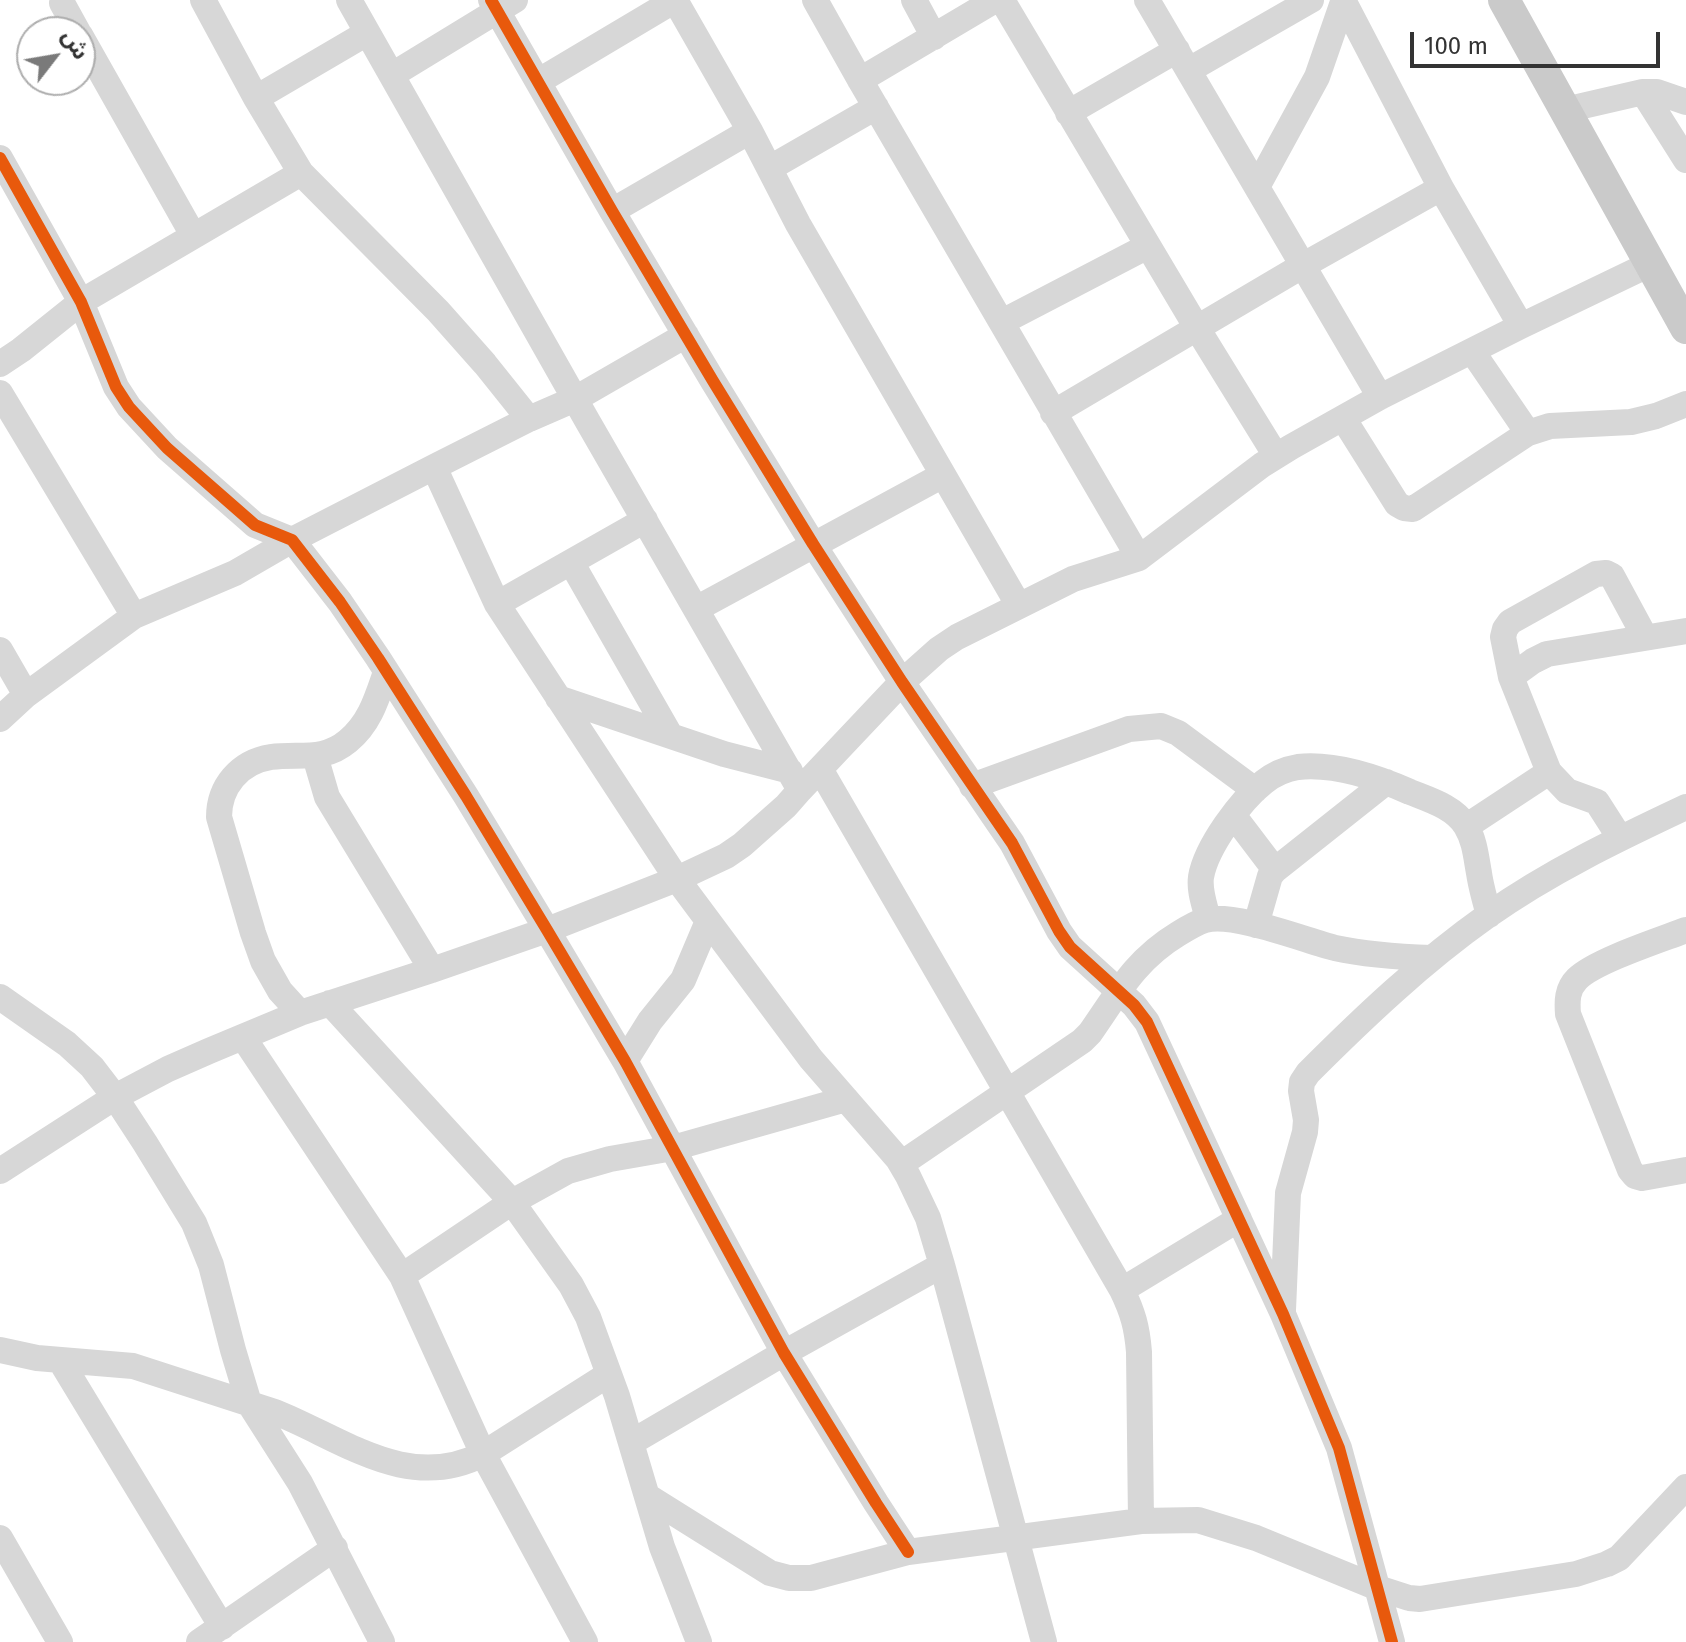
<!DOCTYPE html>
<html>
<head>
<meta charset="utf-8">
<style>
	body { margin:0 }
	#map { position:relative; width:1686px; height:1642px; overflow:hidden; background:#fff; font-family:"Fira Sans","Noto Sans Arabic",sans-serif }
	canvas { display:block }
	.north { position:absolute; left:16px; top:16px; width:80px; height:80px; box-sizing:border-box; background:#fff; border:2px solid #adadad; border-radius:50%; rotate:59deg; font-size:22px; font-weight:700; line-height:32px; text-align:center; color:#333 }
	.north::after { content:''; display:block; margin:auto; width:28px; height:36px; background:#7a7a7a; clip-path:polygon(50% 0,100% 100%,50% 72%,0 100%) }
	.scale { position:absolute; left:1410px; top:32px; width:250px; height:36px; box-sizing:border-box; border:4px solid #333; border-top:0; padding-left:10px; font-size:24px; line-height:28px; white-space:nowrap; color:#333; -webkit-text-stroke:6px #fff; paint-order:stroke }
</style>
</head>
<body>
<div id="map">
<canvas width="1686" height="1642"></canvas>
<div class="north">ش</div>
<div class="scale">100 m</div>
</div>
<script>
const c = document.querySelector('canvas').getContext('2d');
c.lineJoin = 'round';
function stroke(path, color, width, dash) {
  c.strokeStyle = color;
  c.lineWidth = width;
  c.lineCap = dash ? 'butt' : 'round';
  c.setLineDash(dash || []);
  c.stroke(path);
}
stroke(new Path2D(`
	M 203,0 L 256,98 L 301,173 L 438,311 L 485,364 L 529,419
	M 491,0 L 612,211 L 713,381 L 813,544 L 902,682 L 1012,843 L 1059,931 L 1070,947 L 1134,1005 L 1147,1022 L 1283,1314 L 1339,1448 L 1392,1642
	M 675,0 L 750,131 L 798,224 L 1019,606
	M 815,0 L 860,80 L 1139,558
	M 914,0 L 934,37
	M 1002,0 L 1197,328 L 1276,456
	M 1147,0 L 1380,397
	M 1343,0 L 1441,188 L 1521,326
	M 62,3 L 78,32
	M 80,35 L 193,235
	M 1189,70 L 1311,0
	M 392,75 L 515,0
	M 860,80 L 995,0
	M 539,81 L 675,0
	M 1643,92 L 1686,160
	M 256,98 L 367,33
	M 1565,110 L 1643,92 L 1657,92 L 1686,102
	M 1068,113 L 1177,50
	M 0,158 L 81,302 L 116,387 L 129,407 L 167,448 L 255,525 L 292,540 L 340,602 L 378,658 L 466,796 L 547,930 L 625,1061 L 784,1353 L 876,1503 L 908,1552
	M 770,168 L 876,107
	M 1257,187 L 1317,77 L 1343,2
	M 612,211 L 750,131
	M 1002,322 L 1148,246
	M 1472,351 L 1528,433
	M 0,364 L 21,350 L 81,302 L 301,173
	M 0,393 L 134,616
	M 1053,413 L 1302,266 L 1441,188
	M 1343,418 L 1397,504 L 1404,508 L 1413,509 L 1528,433 L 1550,426 L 1631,422 L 1656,416 L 1686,404
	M 434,467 L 497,604 L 677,879 L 811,1059 L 898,1159 L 908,1176 L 928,1218 L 942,1265 L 1044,1642
	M 571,562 L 670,735
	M 497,604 L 645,520
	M 696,609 L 943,475
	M 0,650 L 26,695
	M 1511,677 L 1533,661 L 1547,654 L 1686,631
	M 558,698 L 724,754 L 790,771
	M 0,719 L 26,695 L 134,616 L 235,573 L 292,540 L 434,467 L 529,419 L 575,399 L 686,335
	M 315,756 L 327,797 L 432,970
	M 820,769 L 1122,1290 C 1133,1313 1137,1327 1139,1352 L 1141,1521
	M 972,786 L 1129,729 L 1161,726 L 1178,733 L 1255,790
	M 800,790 L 902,682 L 939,649 L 957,637 L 1073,579 L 1139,558 L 1262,465 L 1291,447 L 1380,397 L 1521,326 L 1650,264
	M 1234,816 L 1275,870
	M 1467,826 L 1549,772
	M 1620,838 L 1597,802 L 1567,791 L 1549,772 L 1511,677 L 1503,637 L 1505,629 L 1510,622 L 1596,574 L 1606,573 L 1612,576 L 1645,637
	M 1208,919 C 1205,906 1199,891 1201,877 C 1206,847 1241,800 1264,782 C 1274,774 1286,769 1298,767 C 1335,763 1376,777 1410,792 C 1430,800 1454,807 1466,826 C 1475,841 1476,857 1479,873 C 1481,887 1485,901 1489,915
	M 1256,925 L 1270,876 L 1275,870 L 1386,782
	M 1686,930 C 1660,940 1595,961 1577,979 C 1567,989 1567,1001 1568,1014 L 1630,1170 L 1635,1176 L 1642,1178 L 1686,1170
	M 0,997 L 67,1044 L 92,1067 L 115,1097 L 145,1143 L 194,1223 L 211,1265 L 233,1350 L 249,1403 L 300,1483 L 382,1642
	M 330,1003 L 512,1202 L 571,1285 L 588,1317 L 617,1396 L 662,1547 L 699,1642
	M 300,1013 L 280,991 L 263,961 L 253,933 L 219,817 C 219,787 239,762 271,757 C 299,753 323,762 348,741 C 370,723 377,698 386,672
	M 243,1037 L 402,1276 L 483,1454 L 585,1642
	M 625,1061 L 650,1021 L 683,980 L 708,921
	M 901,1164 L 1082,1041 L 1090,1033 C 1118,993 1135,960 1178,934 C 1186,929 1196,923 1205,920 C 1233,912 1304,940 1335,948 C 1367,955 1400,957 1432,958
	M 0,1171 L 115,1097 L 168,1069 L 209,1051 L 300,1013 L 432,970 L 547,930 L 677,879 L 726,856 L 742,845 L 786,806 L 800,790 L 588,422 L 349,0
	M 402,1276 L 512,1202 L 568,1171 L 610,1159 L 673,1148 L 846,1099
	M 1122,1290 L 1239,1219
	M 1283,1310 L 1288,1193 L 1305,1132 L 1306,1120 L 1301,1091 L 1302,1082 L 1308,1073 C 1364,1017 1422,962 1487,916 C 1549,872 1618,839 1686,807
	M 0,1350 L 37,1358 L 133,1366 L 275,1412 C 343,1439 408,1493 483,1454 L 609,1374
	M 60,1360 L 222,1627
	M 632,1442 L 784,1353 L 942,1265
	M 647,1496 L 770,1573 L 789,1578 L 811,1578 L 908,1552 L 1141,1521 L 1198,1520 L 1256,1538 L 1378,1588 L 1409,1598 L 1420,1599 L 1576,1574 L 1607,1564 L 1619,1558 L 1686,1487
	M 0,1538 L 60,1642
	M 199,1642 L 335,1548`), '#d7d7d7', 26);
stroke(new Path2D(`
	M 1504,0 L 1686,328`), '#cacaca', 32);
stroke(new Path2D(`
	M 491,0 L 612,211 L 713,381 L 813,544 L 902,682 L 1012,843 L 1059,931 L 1070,947 L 1134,1005 L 1147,1022 L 1283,1314 L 1339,1448 L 1392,1642
	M 0,158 L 81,302 L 116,387 L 129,407 L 167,448 L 255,525 L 292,540 L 340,602 L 378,658 L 466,796 L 547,930 L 625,1061 L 784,1353 L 876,1503 L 908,1552`), '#e8590c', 12);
</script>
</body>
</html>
